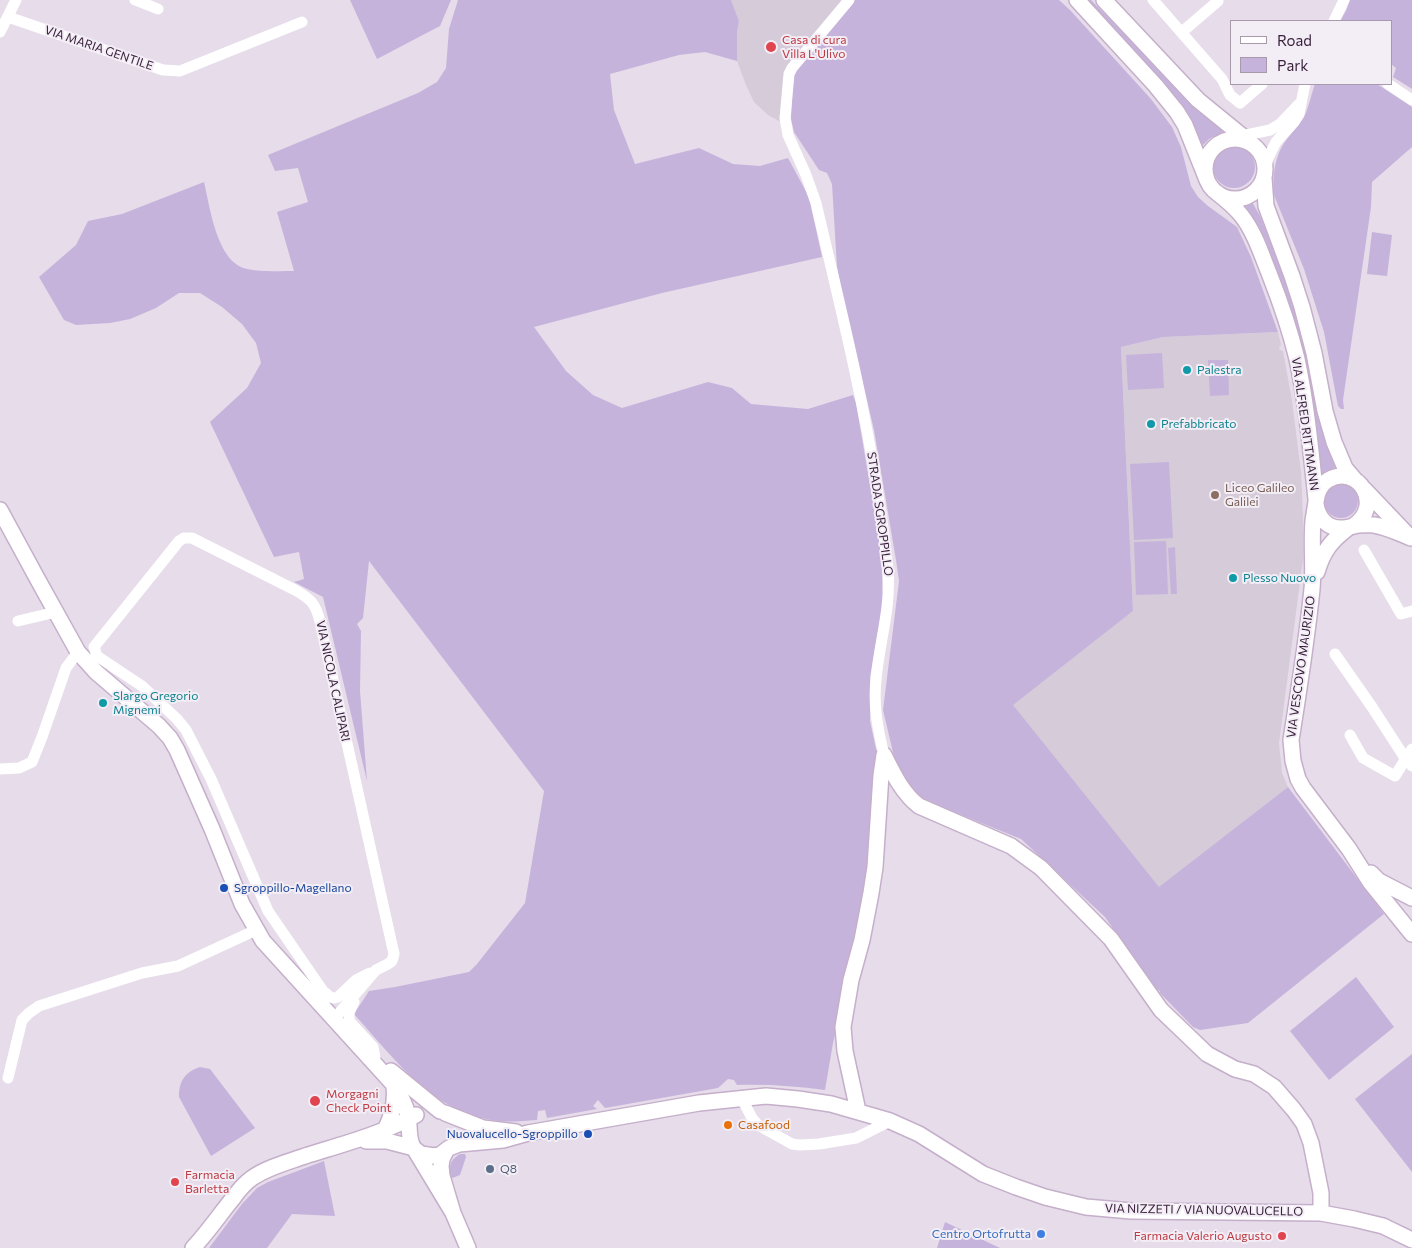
<!DOCTYPE html>
<html>
<head>
<meta charset="utf-8">
<style>
	body { margin:0 }
	#map { position:relative; width:1412px; height:1248px; overflow:hidden; background:#e6dcea; font-family:Commissioner,sans-serif }
	canvas { display:block }
	.legend { position:absolute; left:1230px; top:20px; width:162px; height:65px; box-sizing:border-box; background:#f3edf6; border:1px solid #a89aaa; margin:0; padding:6px 9px; list-style:none; font-size:15px; color:#371e39 }
	.legend li { display:flex; align-items:center; gap:10px; height:25px }
	.legend b { width:25px; border:1px solid #a89aaa }
</style>
</head>
<body>
<div id="map">
<canvas width="1412" height="1248"></canvas>
<ul class="legend">
<li><b style="height:6px;background:#fff"></b>Road</li>
<li><b style="height:14px;background:#c6b3dc"></b>Park</li>
</ul>
</div>
<script>
const c = document.querySelector('canvas').getContext('2d');
c.lineJoin = 'round';
function paint(path, color) {
  c.fillStyle = color;
  c.fill(path, 'evenodd');
}
function stroke(path, color, width, dash) {
  c.strokeStyle = color;
  c.lineWidth = width;
  c.lineCap = dash ? 'butt' : 'round';
  c.setLineDash(dash || []);
  c.stroke(path);
}
function drawText(font, color, halo, rows, align = 'center') {
  c.font = font + ' Commissioner,sans-serif';
  c.lineWidth = 4;
  c.setLineDash([]);
  c.textBaseline = 'middle';
  c.strokeStyle = halo;
  c.fillStyle = color;
  for (const [text, x, y, turn = 0] of rows) {
    c.save();
    c.translate(x, y);
    c.rotate((+turn || 0) * Math.PI / 180);
    c.textAlign = isNaN(turn) ? turn : align;
    if (halo) c.strokeText(text, 0, 0);
    c.fillText(text, 0, 0);
    c.restore();
  }
}
paint(new Path2D(`
	M 731,0 L 844,0 L 781,122 L 768,115 L 754,102 L 746,85 L 737,61 L 737,33 L 739,21 Z
	M 1278,332 L 1281,345 L 1279,348 L 1280,350 L 1283,351 L 1292,401 L 1301,472 L 1303,518 L 1303,559 L 1279,743 L 1282,773 L 1288,787 L 1159,888 L 1012,705 L 1133,611 L 1121,347 L 1163,337 Z`), '#d5cbd9');
paint(new Path2D(`
	M 350,0 L 451,0 L 440,26 L 377,59 Z
	M 458,0 L 731,0 L 739,21 L 737,33 L 737,61 L 705,52 L 679,55 L 610,74 L 614,110 L 635,164 L 699,148 L 733,164 L 760,166 L 788,158 L 809,197 L 822,257 L 662,293 L 534,327 L 566,371 L 593,395 L 622,408 L 708,382 L 732,388 L 751,404 L 808,409 L 853,395 L 856,403 L 881,550 L 883,604 L 870,677 L 870,721 L 878,758 L 863,921 L 833,1043 L 825,1090 C 795,1086 767,1084 737,1085 L 734,1080 L 728,1079 L 718,1088 L 605,1108 L 598,1100 L 593,1106 L 597,1109 L 547,1118 L 545,1110 L 538,1111 L 537,1120 C 522,1121 506,1123 491,1120 C 430,1110 393,1057 354,1014 L 369,991 L 395,987 L 469,972 L 477,964 L 525,903 L 544,791 L 369,561 L 363,618 L 357,624 L 361,631 L 360,691 L 367,781 L 323,597 L 294,582 L 304,579 L 299,552 L 274,557 L 210,422 L 247,388 L 261,363 L 256,343 L 242,324 L 222,307 L 200,293 L 179,293 L 156,308 L 130,319 L 110,323 L 76,325 L 64,320 L 39,277 L 76,245 L 88,221 L 122,214 L 204,182 C 210,207 217,263 247,269 C 259,272 281,271 294,271 L 277,212 L 308,202 L 298,168 L 275,171 L 268,155 L 418,93 L 437,82 L 446,68 L 449,29 Z
	M 854,0 L 1059,0 L 1070,10 L 1151,99 L 1172,127 L 1181,147 L 1191,186 L 1198,197 L 1208,206 L 1237,227 L 1251,257 L 1278,332 L 1163,337 L 1121,347 L 1133,611 L 1013,705 L 1159,887 L 1288,787 L 1384,914 L 1248,1023 L 1200,1030 L 1193,1027 L 1160,993 L 1160,992 L 1159,990 L 1157,991 L 1105,917 L 1021,839 L 917,797 L 896,765 L 883,710 L 899,581 L 896,560 L 874,430 L 843,297 L 837,267 L 832,184 L 827,173 L 819,170 L 794,132 L 791,119 L 793,76 L 795,69 Z
	M 1084,0 L 1091,0 L 1196,107 L 1223,130 L 1223,132 L 1209,139 L 1202,146 L 1193,127 Z
	M 1350,0 L 1412,0 L 1412,89 L 1393,77 L 1396,68 L 1391,64 L 1391,21 L 1340,21 L 1346,11 Z
	M 1315,84 L 1377,84 L 1412,107 L 1412,147 L 1372,182 L 1371,207 L 1343,400 L 1344,409 L 1341,409 L 1338,406 L 1324,332 L 1304,269 L 1274,195 C 1272,177 1275,154 1287,139 C 1292,132 1299,125 1304,117 C 1309,107 1311,95 1315,84 Z
	M1213 167a21 21 0 1 1 42 0a21 21 0 1 1-42 0Z
	M 1251,200 L 1260,216 L 1280,266 L 1293,303 L 1306,350 L 1321,426 L 1336,467 L 1321,474 C 1315,435 1311,395 1303,356 C 1296,321 1284,288 1270,255 C 1263,237 1257,220 1244,205 L 1244,203 Z
	M 1372,232 L 1392,235 L 1387,276 L 1367,274 Z
	M 1162,353 L 1164,388 L 1128,390 L 1126,355 Z
	M 1208,360 L 1228,360 L 1229,395 L 1210,396 Z
	M 1169,462 L 1173,538 L 1134,540 L 1130,464 Z
	M1324 501a17 17 0 1 1 34 0a17 17 0 1 1-34 0Z
	M 1166,541 L 1168,594 L 1136,595 L 1134,542 Z
	M 1175,547 L 1177,594 L 1171,594 L 1168,548 Z
	M 1356,977 L 1394,1027 L 1329,1080 L 1290,1031 Z
	M 1412,1054 L 1412,1172 L 1355,1099 Z
	M 200,1067 L 210,1069 L 255,1128 L 211,1156 L 179,1097 C 179,1081 185,1072 200,1067 Z
	M 460,1154 L 465,1154 L 466,1157 L 460,1175 L 450,1179 C 449,1166 449,1161 460,1154 Z
	M 324,1161 L 335,1216 L 292,1214 L 267,1248 L 209,1248 L 242,1204 L 257,1188 L 268,1182 Z
	M 945,1222 L 1000,1248 L 937,1248 Z`), '#c6b3dc');
const secondary = new Path2D(`
	M 1077,0 L 1156,86 L 1177,112 L 1185,125 L 1207,180
	M 1104,0 L 1198,100 L 1252,144
	M1205 169a30 30 0 1 1 60 0a30 30 0 1 1-60 0Z
	M 1264,178 L 1266,206 L 1292,276 L 1302,307 L 1314,353 L 1325,411 L 1334,442 L 1345,468 L 1356,481
	M 1216,192 C 1225,199 1234,206 1241,215 C 1254,231 1261,253 1269,273 C 1280,301 1290,330 1297,359 C 1307,405 1311,452 1316,499
	M 1364,489 L 1407,534
	M 1316,504 C 1318,518 1328,529 1342,528 C 1346,528 1350,527 1354,526 C 1360,524 1367,525 1374,525 C 1387,527 1399,533 1411,538
	M 0,510 L 38,580 L 78,652 L 96,672 L 159,726 L 170,738 L 177,750 L 212,829 L 242,904 L 263,941 L 394,1085 C 400,1095 406,1105 408,1116 C 410,1126 408,1135 412,1145 L 453,1213
	M 1353,526 C 1385,505 1357,463 1328,480 C 1320,485 1317,493 1316,502 C 1315,508 1314,515 1313,521 C 1311,544 1314,567 1312,589 C 1307,639 1299,690 1291,740 L 1293,761 L 1298,779 L 1303,788 L 1349,849 L 1370,882 L 1412,934
	M 1317,572 C 1323,551 1331,541 1348,528
	M 884,755 C 893,773 902,793 919,806 L 1011,846 L 1041,868 L 1111,939 L 1161,1010 L 1207,1054 L 1235,1069 L 1254,1074 L 1274,1087 L 1294,1110 L 1304,1124 L 1311,1143 L 1321,1193 L 1321,1213
	M 1371,873 L 1379,881 L 1412,898
	M 391,1071 L 440,1111
	M 858,1111 L 845,1051 L 843,1027 L 851,980 L 862,940 L 871,893 L 875,867 L 881,775 L 884,755
	M 445,1113 L 483,1128 L 516,1132
	M 385,1130 C 392,1116 396,1103 394,1087
	M 366,1141 L 387,1141 L 414,1148
	M 416,1150 L 421,1154 L 434,1156 L 440,1155 L 449,1148 L 459,1144 L 503,1140 L 528,1133 L 699,1103 L 766,1096 L 798,1099 L 831,1104 L 890,1121 L 919,1134 L 983,1174 L 1016,1187 L 1045,1197 L 1086,1207 L 1131,1211 L 1321,1213 L 1354,1219 L 1383,1226 L 1412,1240
	M 446,1151 L 442,1159 L 441,1166 L 442,1176 L 453,1213 L 468,1248
	M 193,1248 C 208,1232 220,1214 234,1197 C 239,1190 245,1183 252,1178 C 268,1167 288,1162 305,1156 C 343,1144 382,1134 416,1115`);
stroke(secondary, '#c5afca', 18);
stroke(new Path2D(`
	M 135,0 L 158,9
	M 849,0 L 792,68 L 789,74 L 785,118 L 788,135 L 806,175 L 816,203 C 838,298 862,392 877,488 C 881,516 886,543 888,571 C 891,608 879,644 876,680 C 873,706 878,730 884,755
	M 1153,0 L 1222,79 L 1230,95 L 1240,103 L 1262,84
	M 8,17 L 163,70 L 180,71 L 302,22
	M 1334,21 L 1344,0
	M 0,32 L 16,0
	M 1182,32 L 1218,1
	M 1388,84 L 1412,100
	M 1232,138 L 1270,130 L 1280,124 L 1299,104
	M 1265,171 L 1268,158 L 1276,142 L 1294,122 L 1299,114 L 1305,84
	M 1364,550 L 1401,614 L 1412,611
	M 18,621 L 56,612
	M 1335,654 L 1372,707 L 1405,758 L 1412,766
	M 97,656 L 142,686 L 177,719 L 186,730 L 211,779 L 268,911 L 323,991 C 328,995 331,1000 338,997 L 356,980 L 370,973
	M 88,663 L 97,656 L 94,647 L 179,541 L 184,538 L 192,538 L 295,590 C 311,599 316,604 320,622 L 394,954 L 392,961 L 388,964 L 376,970 L 334,1019
	M 1350,735 L 1363,758 L 1395,776 L 1412,749
	M 0,769 L 19,768 L 32,762 L 42,737 L 66,668 L 78,652
	M 354,1002 C 351,1008 347,1014 350,1022 L 373,1047 L 375,1057
	M 8,1078 L 22,1020 L 29,1013 L 39,1006 L 142,973 L 178,966 L 256,930
	M 742,1099 L 752,1118 L 758,1125 L 792,1144 L 800,1145 L 819,1144 L 856,1138 L 890,1121`), '#fff', 11);
stroke(secondary, '#fff', 15);
for (const [x, y, r, color] of [
	[771,47,6,"#e0444e"],
	[1187,370,5,"#0f9aa8"],
	[1151,424,5,"#0f9aa8"],
	[1215,495,5,"#8d6e63"],
	[1233,578,5,"#0f9aa8"],
	[103,703,5,"#0f9aa8"],
	[224,888,5,"#1a4fb4"],
	[315,1101,6,"#e0444e"],
	[728,1125,5,"#e8710a"],
	[588,1134,5,"#1a4fb4"],
	[490,1169,5,"#5c6f8a"],
	[175,1182,5,"#e0444e"],
	[1041,1234,5,"#3f7fe0"],
	[1282,1236,5,"#e0444e"]
]) {
  const dot = new Path2D();
  dot.arc(x, y, r, 0, 2 * Math.PI);
  c.fillStyle = color;
  c.fill(dot);
  stroke(dot, '#f3edf6', 2);
}
drawText('12px', '#be3a42', '#f3edf6', [
	["Casa di cura",782,40],
	["Villa L'Ulivo",782,54],
	["Morgagni",326,1094],
	["Check Point",326,1108],
	["Farmacia",185,1175],
	["Barletta",185,1189],
	["Farmacia Valerio Augusto",1272,1236,"right"]
], 'left');
drawText('12px', '#371e39', '#f3edf6', [
	["VIA MARIA GENTILE",99,48,19],
	["VIA ALFRED RITTMANN",1305,424,82],
	["STRADA SGROPPILLO",880,514,82],
	["VIA VESCOVO MAURIZIO",1301,667,-82],
	["VIA NICOLA CALIPARI",333,681,78],
	["VIA NIZZETI / VIA NUOVALUCELLO",1204,1210,1]
]);
drawText('12px', '#0d838f', '#f3edf6', [
	["Palestra",1197,370],
	["Prefabbricato",1161,424],
	["Plesso Nuovo",1243,578],
	["Slargo Gregorio",113,696],
	["Mignemi",113,710]
], 'left');
drawText('12px', '#785e54', '#f3edf6', [
	["Liceo Galileo",1225,488],
	["Galilei",1225,502]
], 'left');
drawText('12px', '#164399', '#f3edf6', [
	["Sgroppillo-Magellano",234,888],
	["Nuovalucello-Sgroppillo",578,1134,"right"]
], 'left');
drawText('12px', '#c56008', '#f3edf6', [
	["Casafood",738,1125]
], 'left');
drawText('12px', '#4e5e75', '#f3edf6', [
	["Q8",500,1169]
], 'left');
drawText('12px', '#366cbe', '#f3edf6', [
	["Centro Ortofrutta",1031,1234]
], 'right');
</script>
</body>
</html>
